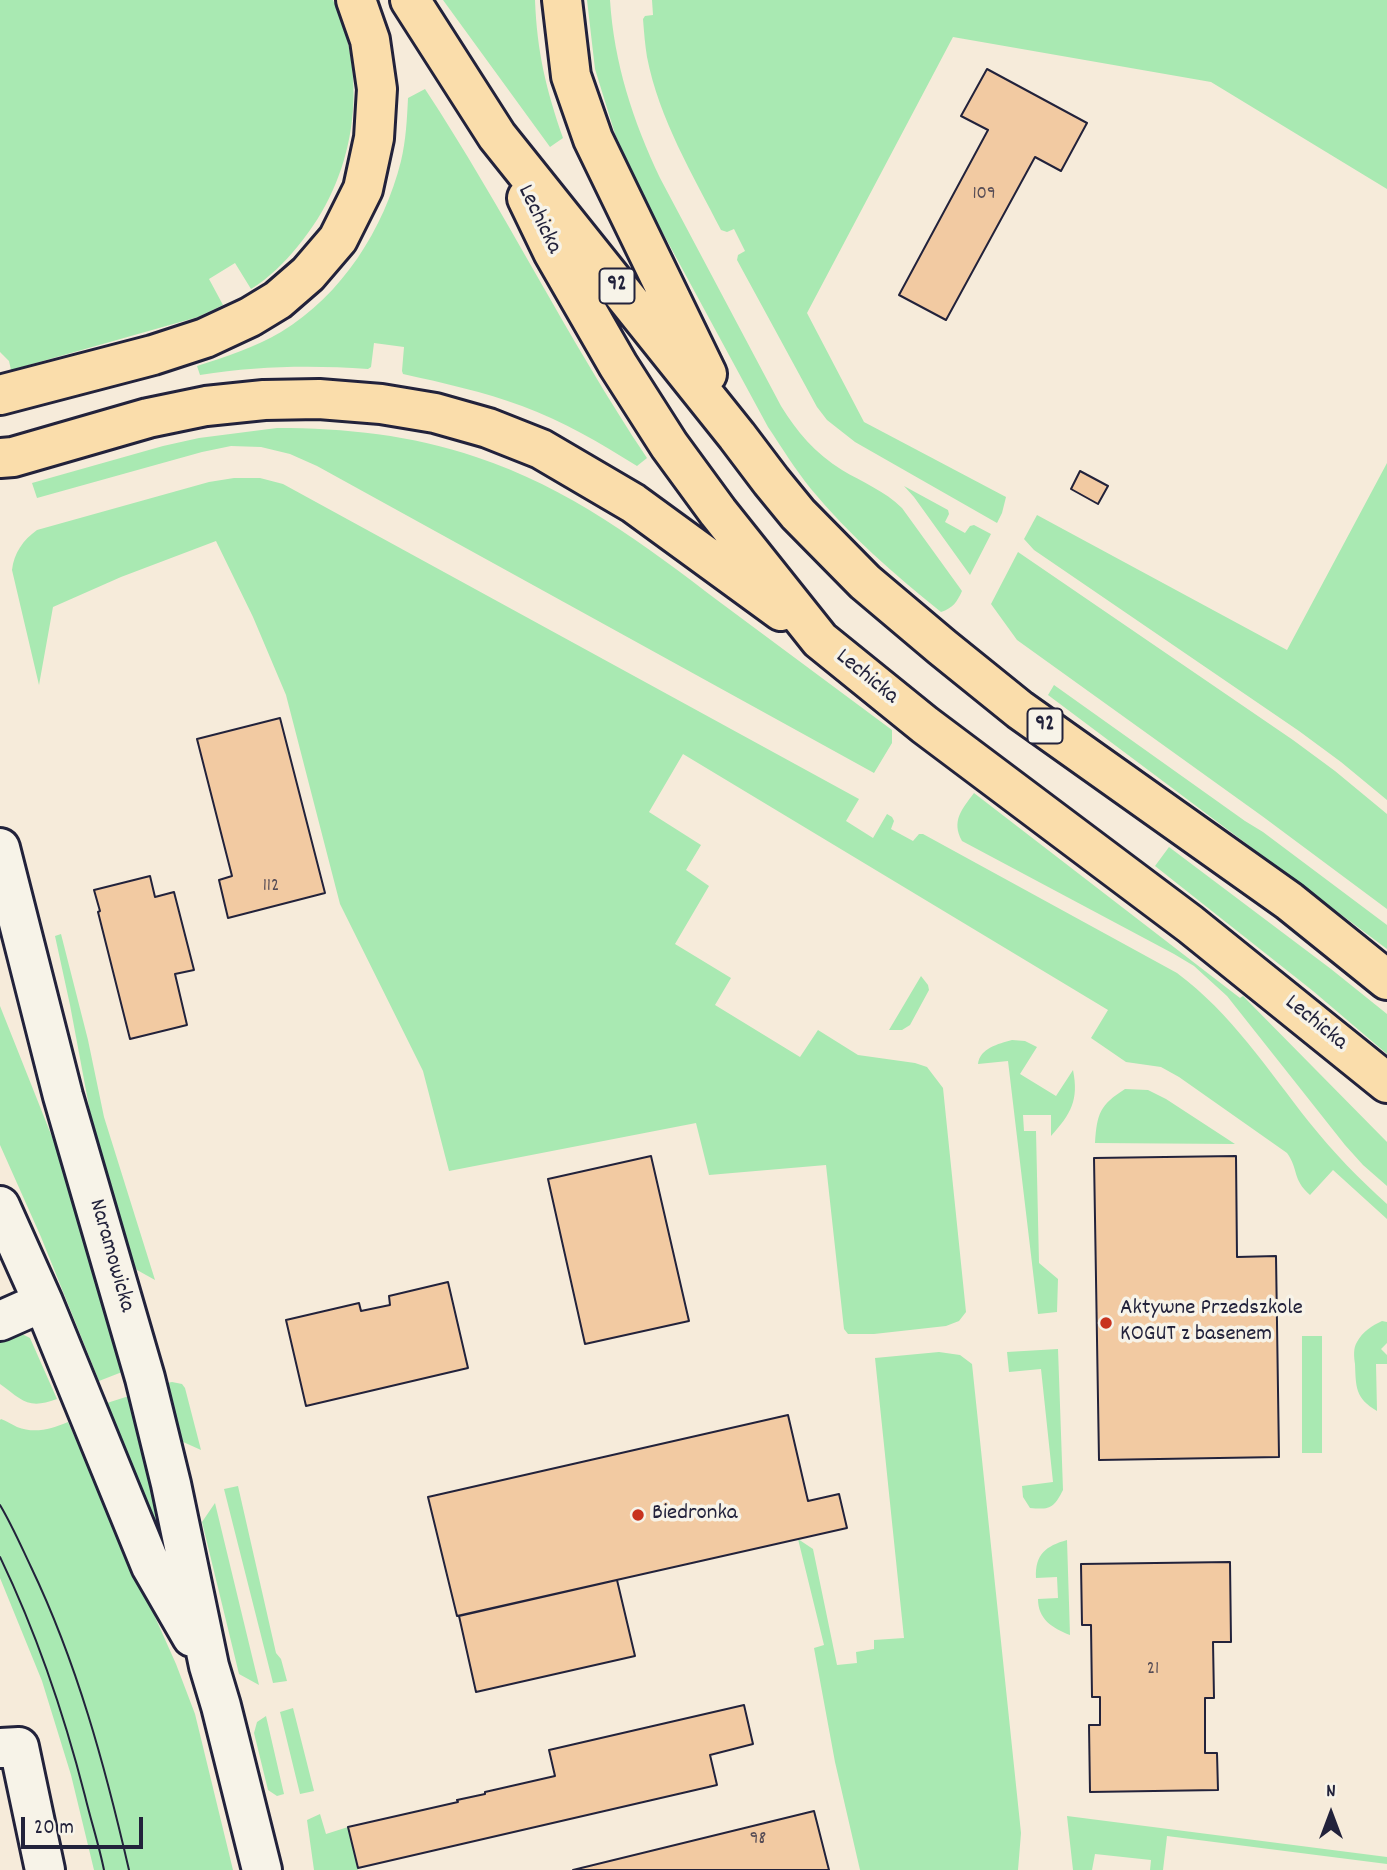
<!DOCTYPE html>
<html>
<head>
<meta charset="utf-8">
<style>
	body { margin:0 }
	#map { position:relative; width:1387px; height:1870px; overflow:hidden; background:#f6ebda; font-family:Dekko,sans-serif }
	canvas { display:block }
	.north { position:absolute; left:1296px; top:1779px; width:70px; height:70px; -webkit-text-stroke:5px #f7f3e8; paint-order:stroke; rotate:0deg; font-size:19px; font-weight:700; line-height:28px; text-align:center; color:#22223b }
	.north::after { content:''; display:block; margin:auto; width:24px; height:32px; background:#22223b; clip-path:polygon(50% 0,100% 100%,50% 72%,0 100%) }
	.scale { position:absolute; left:21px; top:1817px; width:122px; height:32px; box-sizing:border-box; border:4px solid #22223b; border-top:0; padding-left:9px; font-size:21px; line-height:24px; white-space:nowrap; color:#22223b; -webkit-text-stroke:5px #f7f3e8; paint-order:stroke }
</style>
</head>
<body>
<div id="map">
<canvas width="1387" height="1870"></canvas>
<div class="north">N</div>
<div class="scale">20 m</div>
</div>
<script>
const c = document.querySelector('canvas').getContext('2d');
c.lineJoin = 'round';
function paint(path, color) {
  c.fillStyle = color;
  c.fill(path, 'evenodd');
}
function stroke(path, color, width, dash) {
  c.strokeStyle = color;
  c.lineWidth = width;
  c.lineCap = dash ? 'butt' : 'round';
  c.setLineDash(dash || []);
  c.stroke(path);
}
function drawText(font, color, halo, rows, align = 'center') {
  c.font = font + ' Dekko,sans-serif';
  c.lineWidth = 7;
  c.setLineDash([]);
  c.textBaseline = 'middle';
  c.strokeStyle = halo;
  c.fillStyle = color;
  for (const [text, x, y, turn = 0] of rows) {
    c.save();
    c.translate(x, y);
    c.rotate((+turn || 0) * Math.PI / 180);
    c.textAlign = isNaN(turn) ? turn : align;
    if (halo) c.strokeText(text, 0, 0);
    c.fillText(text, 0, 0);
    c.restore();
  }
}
paint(new Path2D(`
	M 0,0 L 333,0 C 371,80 355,179 298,246 C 285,262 269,278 251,289 L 235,263 L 209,279 L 223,305 L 198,317 L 11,370 L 9,361 L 0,352 Z
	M 443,0 L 535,0 C 537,52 546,89 563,138 L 550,147 Z
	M 587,0 L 610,0 C 614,63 633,121 660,178 L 781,406 C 797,432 815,453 842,470 C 862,482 885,491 902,508 L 962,591 C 957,602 953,608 941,612 C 895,575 849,535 811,489 C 795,469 782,448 768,427 L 645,200 L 615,134 L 595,69 Z
	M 652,0 L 1387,0 L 1387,189 L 1211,82 L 953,37 L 807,313 L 864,422 L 1006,497 L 1002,513 L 997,523 L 855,442 L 827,420 L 817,407 L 737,260 L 738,255 L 745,251 L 734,229 L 727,232 L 721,230 C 693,175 659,119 647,57 C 645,45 644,32 643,19 L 645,16 L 653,15 Z
	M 425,89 C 504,209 567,338 647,458 L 637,466 C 600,443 563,421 522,406 C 484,392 444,383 403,374 L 402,371 L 404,347 L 374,343 L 371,367 L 368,369 C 311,365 257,366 200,375 L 197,366 C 226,357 255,347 281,332 C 342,295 384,229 401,161 C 406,140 407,119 408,98 Z
	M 277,428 C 345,428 412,435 476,457 C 568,487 645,545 721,603 C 778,645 835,688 892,730 L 892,743 L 874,773 L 317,466 L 290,454 L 261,447 L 231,446 L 202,452 L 37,498 L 32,483 L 163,446 L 199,438 Z
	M 1387,463 L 1387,800 L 1341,762 L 1299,731 L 1034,550 L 1024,539 L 1037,515 L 1287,650 Z
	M 234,478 L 260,478 L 283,484 L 859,799 L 846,821 L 873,838 L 887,814 L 892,817 L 894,821 L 891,829 L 913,841 L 919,834 L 923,834 L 1177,973 C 1231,1013 1268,1070 1309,1122 C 1333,1152 1359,1179 1387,1204 L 1387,1219 L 1333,1170 L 1310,1195 C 1292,1179 1299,1170 1287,1153 L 1179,1077 L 1161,1067 L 1126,1062 L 1091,1038 L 1108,1010 L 683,754 L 649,812 L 701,845 L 686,870 L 709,886 L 675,944 L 731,978 L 715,1005 L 800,1057 L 818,1030 L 858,1055 L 915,1063 L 927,1067 L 943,1088 L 966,1312 L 959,1321 L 946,1326 L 874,1334 L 848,1334 L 844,1329 L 826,1165 L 709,1175 L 696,1123 L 449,1171 L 423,1071 L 340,904 L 286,695 L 253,617 L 216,541 L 121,577 L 53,607 L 39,685 L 12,570 C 14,553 23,540 37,530 L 209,482 Z
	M 904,486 L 948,510 L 949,514 L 945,522 L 965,533 L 970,526 L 974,525 L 991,534 L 970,575 L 914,497 Z
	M 1018,552 L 1293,740 L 1335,771 L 1387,814 L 1387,909 L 1262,816 L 1017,640 L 991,604 Z
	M 1054,685 L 1245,821 L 1263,832 L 1387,925 L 1387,949 L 1048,695 Z
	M 974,793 L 1240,998 L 1243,996 L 1387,1142 L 1387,1186 L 1363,1165 L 1345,1145 L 1227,996 L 1194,966 L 1174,954 L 962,841 C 951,821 962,809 974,793 Z
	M 1169,847 L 1331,969 L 1387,1014 L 1387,1054 L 1313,991 L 1155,866 Z
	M 61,934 L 88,1040 L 104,1117 L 155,1280 L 137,1270 L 131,1262 L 91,1117 L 70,1005 L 55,936 Z
	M 921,976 L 928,985 L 929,990 L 910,1025 L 902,1030 L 889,1030 Z
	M 0,1006 L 56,1147 L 122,1372 L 99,1381 L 41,1237 L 0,1145 Z
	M 1012,1040 L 1025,1041 L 1037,1047 L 1020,1074 L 1056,1096 L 1073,1070 C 1079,1100 1071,1114 1051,1136 L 1051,1115 L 1023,1115 L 1024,1131 L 1036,1131 L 1039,1263 L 1058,1279 L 1057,1312 L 1038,1314 L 1008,1061 L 978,1064 C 980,1048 998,1044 1012,1040 Z
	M 1125,1089 L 1148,1090 L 1166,1099 L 1235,1144 L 1095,1143 C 1097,1113 1100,1105 1125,1089 Z
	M 1382,1321 L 1387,1322 L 1387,1343 L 1381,1349 L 1387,1355 L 1387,1364 L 1376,1364 L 1377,1411 C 1355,1398 1356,1387 1355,1364 C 1354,1357 1353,1348 1357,1342 C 1362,1332 1373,1325 1382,1321 Z
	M 12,1333 L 22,1334 L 30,1338 L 57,1399 C 28,1410 22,1400 0,1384 L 0,1336 Z
	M 1302,1336 L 1322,1336 L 1322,1453 L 1302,1453 Z
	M 1058,1349 L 1063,1490 C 1054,1508 1050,1510 1030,1508 L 1023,1497 L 1022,1486 L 1053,1482 L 1041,1369 L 1009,1372 L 1007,1352 Z
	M 939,1352 L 960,1355 L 972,1364 L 1021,1833 L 1018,1870 L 860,1870 L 835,1762 L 814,1648 L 824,1645 L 798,1539 L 813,1549 L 837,1665 L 857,1663 L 856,1652 L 874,1649 L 874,1640 L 904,1638 L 875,1358 Z
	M 172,1382 L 182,1384 L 185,1388 L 201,1450 L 181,1441 L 167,1383 Z
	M 129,1396 L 168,1550 L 164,1551 L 107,1403 Z
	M 1,1419 C 7,1421 11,1424 17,1427 C 35,1434 51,1429 68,1422 L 176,1664 L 195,1714 L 233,1870 L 94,1870 L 71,1775 L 42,1681 L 0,1578 L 0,1420 Z
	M 238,1486 L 276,1653 L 281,1659 L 287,1681 L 273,1683 L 224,1489 Z
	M 215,1503 L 259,1685 L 239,1674 L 202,1522 Z
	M 1067,1540 L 1070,1635 C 1052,1628 1038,1619 1038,1599 L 1058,1598 L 1057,1577 L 1036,1578 C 1035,1554 1046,1546 1067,1540 Z
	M 293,1708 L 314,1791 L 300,1794 L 280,1712 Z
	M 266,1716 L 284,1794 L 277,1796 L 268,1790 L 254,1733 L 257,1722 Z
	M 320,1814 L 326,1834 L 348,1827 L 358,1870 L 314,1870 L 307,1820 Z
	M 1067,1816 L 1387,1857 L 1387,1864 L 1167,1836 L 1163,1870 L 1150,1870 L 1151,1860 L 1095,1854 L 1092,1870 L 1073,1870 Z`), '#a9e9b2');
const building = new Path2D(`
	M 987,69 L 1087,123 L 1061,171 L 1035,157 L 946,320 L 899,295 L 988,130 L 961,116 Z
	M 1080,471 L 1108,486 L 1098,504 L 1071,489 Z
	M 280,718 L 325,893 L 228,918 L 219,880 L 232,876 L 197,739 Z
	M 150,876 L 155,897 L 174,892 L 194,970 L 175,974 L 187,1025 L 130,1039 L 98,912 L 100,911 L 94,890 Z
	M 651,1156 L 689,1321 L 585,1344 L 548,1179 Z
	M 1236,1156 L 1237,1257 L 1276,1256 L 1279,1457 L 1099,1460 L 1094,1158 Z
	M 448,1282 L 468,1368 L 306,1406 L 286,1320 L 359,1303 L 361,1311 L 390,1305 L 389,1296 Z
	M 788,1415 L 808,1501 L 839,1494 L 847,1528 L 457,1616 L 428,1497 Z
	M 1230,1562 L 1231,1642 L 1213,1642 L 1214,1698 L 1205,1698 L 1205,1753 L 1217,1753 L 1218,1790 L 1090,1792 L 1089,1725 L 1100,1725 L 1100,1697 L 1092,1697 L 1091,1625 L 1082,1625 L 1081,1564 Z
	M 617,1580 L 635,1656 L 476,1692 L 459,1616 Z
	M 744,1705 L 753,1744 L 710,1755 L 717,1785 L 358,1868 L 348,1827 L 458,1802 L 457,1800 L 485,1794 L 485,1792 L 555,1776 L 549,1750 Z
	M 814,1811 L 829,1870 L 573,1870 Z`);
paint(building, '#f2caa2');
stroke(building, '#22223b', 2);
const minor = new Path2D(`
	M 0,848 L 63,1096 L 145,1378 L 171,1484 L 209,1666 L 221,1706 L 262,1870
	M 0,1206 L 43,1302 L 151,1566 L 192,1637
	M 0,1321 L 43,1302
	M 0,1748 L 19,1747 L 45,1870`);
const major = new Path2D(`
	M 410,0 L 497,136 L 737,436 L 771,481 L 798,514 L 865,582 L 942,647 L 1020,710 L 1289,901 L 1387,980
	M 562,0 L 571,76 L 593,139 L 707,374
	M 527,198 L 553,252 L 618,365 L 669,445 L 718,512 L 820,640 L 925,725 L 1190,924 L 1387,1083
	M 0,395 L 153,355 L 205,338 L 250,317 L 278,300 L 308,274 L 338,239 L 363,189 L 374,138 L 377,89 L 370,40 L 356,0
	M 0,458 L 13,457 L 148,418 L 206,406 L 264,400 L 319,399 L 381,404 L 435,413 L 488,428 L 541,449 L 633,503 L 781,611`);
stroke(minor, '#22223b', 44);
stroke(major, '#22223b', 44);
stroke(minor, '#f7f3e8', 38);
stroke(major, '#faddab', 38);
stroke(new Path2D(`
	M 0,1505 C 12,1525 21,1546 31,1567 C 77,1663 105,1766 129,1870
	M 0,1557 C 37,1634 64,1714 85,1796 C 91,1821 99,1845 104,1870`), '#22223b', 2);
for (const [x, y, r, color] of [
	[1106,1323,7,"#c8321e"],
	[638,1515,7,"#c8321e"]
]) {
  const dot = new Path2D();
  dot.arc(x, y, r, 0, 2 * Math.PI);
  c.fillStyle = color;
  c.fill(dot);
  stroke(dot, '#f7f3e8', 2.5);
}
drawText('19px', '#564c55', null, [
	["109",984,195],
	["112",271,887],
	["21",1153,1670],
	["98",758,1840]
]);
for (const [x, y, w] of [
	[617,286,35],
	[1045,726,35]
]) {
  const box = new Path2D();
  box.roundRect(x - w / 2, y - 17.5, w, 35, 5);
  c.fillStyle = '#f7f3e8';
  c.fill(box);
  stroke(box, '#22223b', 2);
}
drawText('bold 21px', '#22223b', null, [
	["92",617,286],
	["92",1045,726]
]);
drawText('23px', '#22223b', '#f7f3e8', [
	["Lechicka",538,220,64],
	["Lechicka",866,678,39],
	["Lechicka",1315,1024,39],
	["Naramowicka",110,1256,74]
]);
drawText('23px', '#22223b', '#f7f3e8', [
	["Aktywne Przedszkole",1120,1310],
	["KOGUT z basenem",1120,1336],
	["Biedronka",652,1515]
], 'left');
</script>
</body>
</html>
